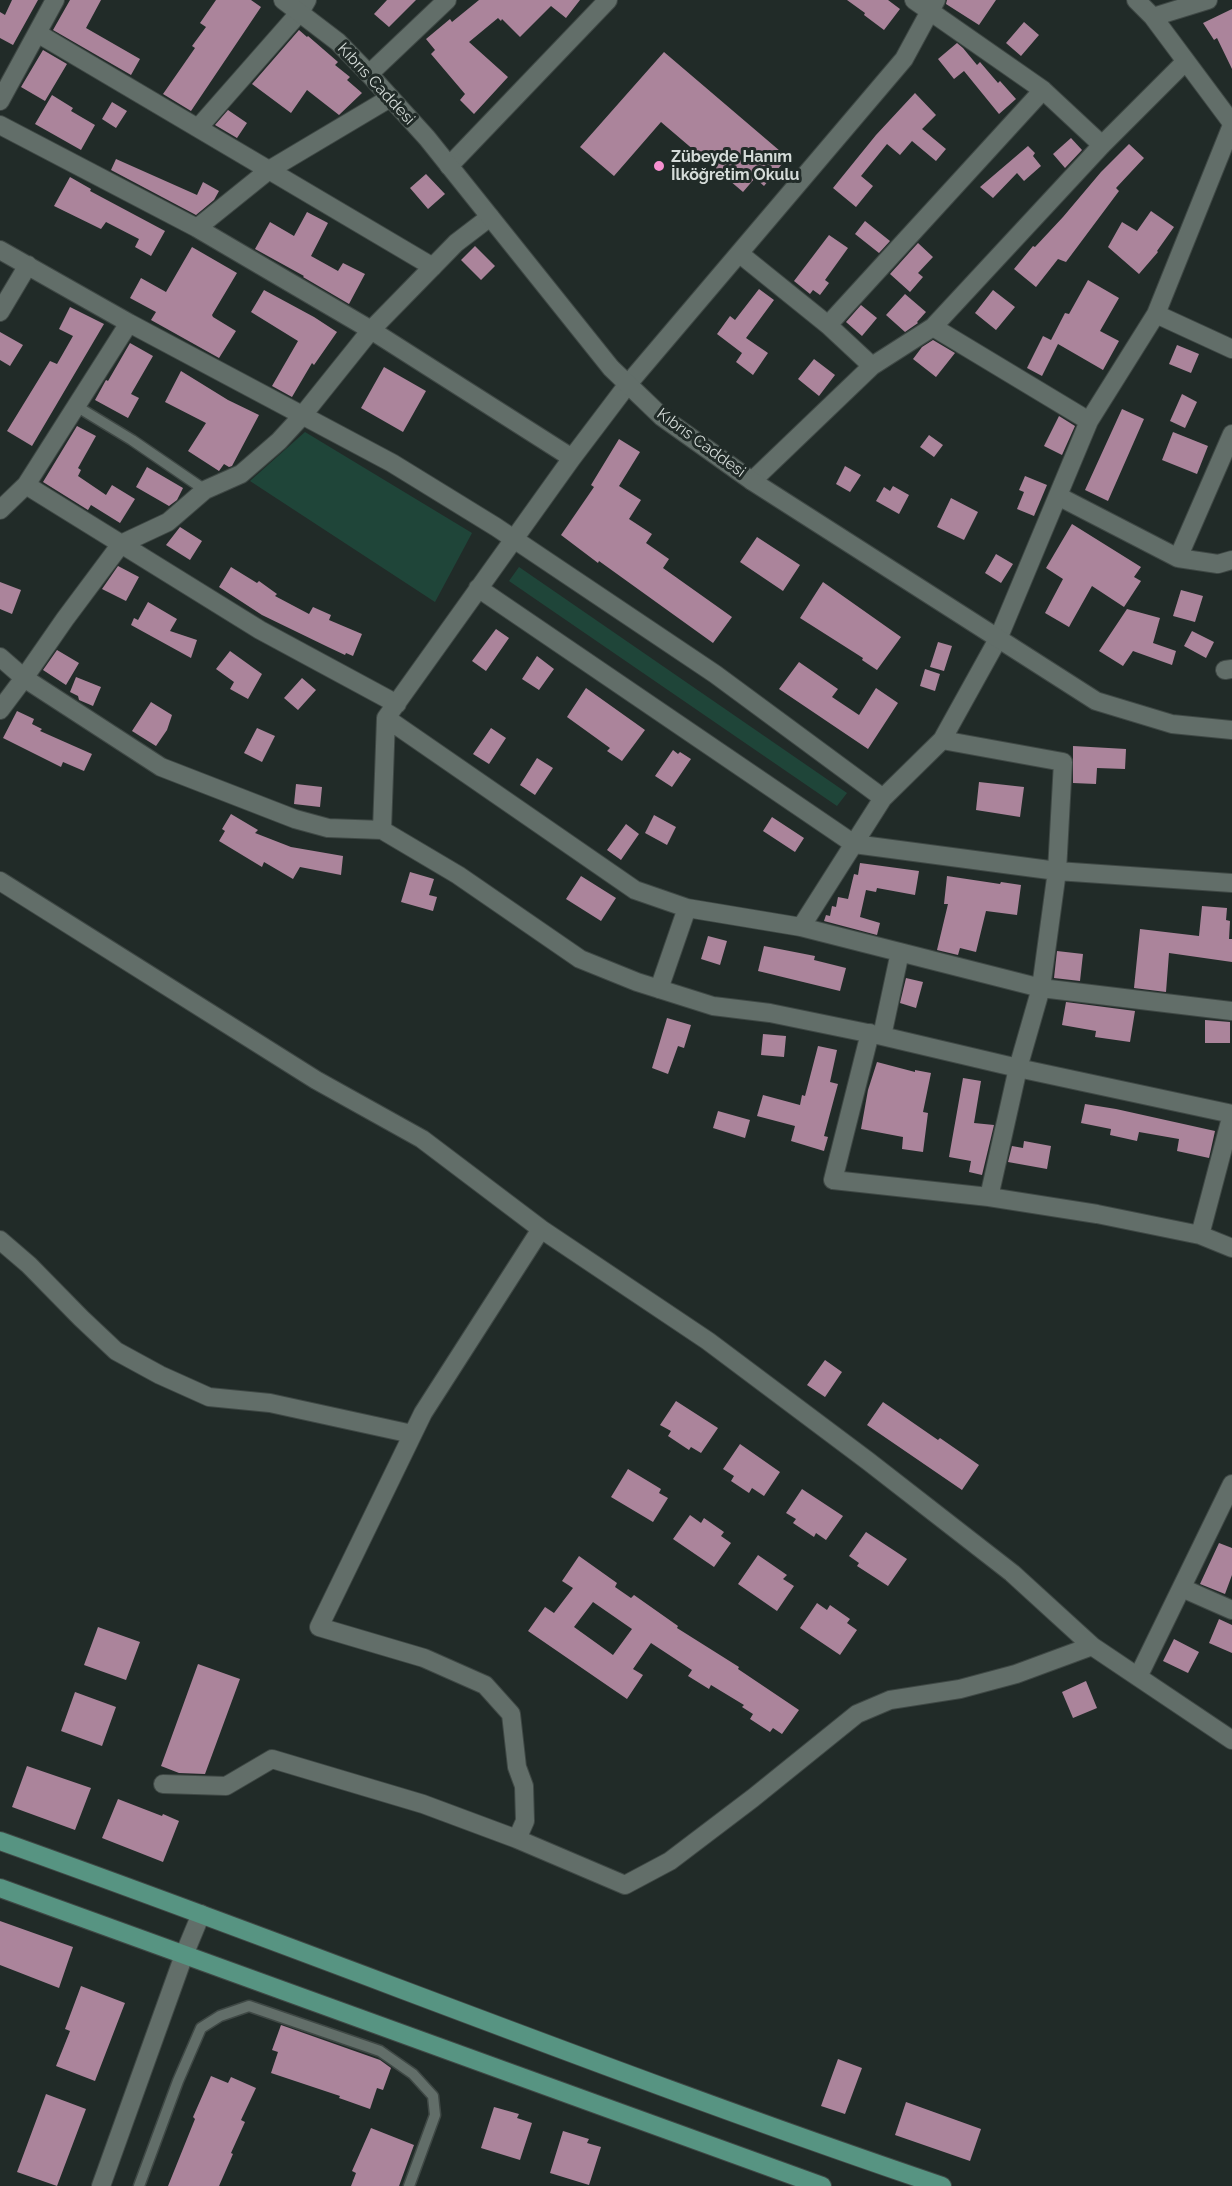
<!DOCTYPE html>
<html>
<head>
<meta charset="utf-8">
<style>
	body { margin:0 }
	canvas { display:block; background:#212b28 }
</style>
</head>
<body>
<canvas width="1232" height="2186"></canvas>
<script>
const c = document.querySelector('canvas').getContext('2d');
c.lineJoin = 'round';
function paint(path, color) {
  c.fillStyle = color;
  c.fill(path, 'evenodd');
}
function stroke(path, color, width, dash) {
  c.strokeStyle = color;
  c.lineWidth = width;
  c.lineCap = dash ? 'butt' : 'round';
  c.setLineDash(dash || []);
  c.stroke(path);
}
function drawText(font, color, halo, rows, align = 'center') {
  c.font = font + ' Raleway,sans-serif';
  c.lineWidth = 6;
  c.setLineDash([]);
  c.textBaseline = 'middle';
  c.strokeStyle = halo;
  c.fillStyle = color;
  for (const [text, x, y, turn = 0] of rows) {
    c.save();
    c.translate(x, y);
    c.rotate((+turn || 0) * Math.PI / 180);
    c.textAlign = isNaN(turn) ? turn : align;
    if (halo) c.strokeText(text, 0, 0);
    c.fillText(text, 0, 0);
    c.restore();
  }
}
paint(new Path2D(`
	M 305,432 L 472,533 L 435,602 L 250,481 Z
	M 519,567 L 847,793 L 837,806 L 509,581 Z`), '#1f4539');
paint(new Path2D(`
	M 12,0 L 38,0 L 13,45 L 0,38 L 0,12 L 5,15 Z
	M 70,0 L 101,0 L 86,28 L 140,59 L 131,75 L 53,30 Z
	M 216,0 L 251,0 L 261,7 L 191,111 L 163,94 L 195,48 L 192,46 L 206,27 L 200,23 Z
	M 387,0 L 416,0 L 389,27 L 374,14 Z
	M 479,0 L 580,0 L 566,18 L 551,6 L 520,37 L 502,19 L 501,21 L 498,18 L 469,42 L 508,77 L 474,114 L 460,100 L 465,94 L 431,54 L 435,50 L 426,39 L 450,19 L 452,22 Z
	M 847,0 L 888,0 L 900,9 L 884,30 L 864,15 L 865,13 Z
	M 947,0 L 996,0 L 979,25 L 946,4 Z
	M 1232,9 L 1232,69 L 1217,38 L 1214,40 L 1203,23 Z
	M 1024,22 L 1039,35 L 1021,56 L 1006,43 Z
	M 299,30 L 307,37 L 308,36 L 338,62 L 335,65 L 350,77 L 347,80 L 362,93 L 339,115 L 307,90 L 291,113 L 252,84 Z
	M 957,43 L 963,48 L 977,65 L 980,62 L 998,83 L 1000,81 L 1016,99 L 999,114 L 964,71 L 954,79 L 938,59 Z
	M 43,50 L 67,64 L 45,101 L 21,87 Z
	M 664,52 L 780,151 L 774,157 L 782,164 L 764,186 L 755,178 L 743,192 L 661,122 L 614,176 L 580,147 Z
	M 915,93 L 936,115 L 922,129 L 946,149 L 936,161 L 912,141 L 900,155 L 887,144 L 861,176 L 873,186 L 856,207 L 833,188 L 876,135 Z
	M 52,95 L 73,108 L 71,111 L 95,125 L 81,150 L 35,124 Z
	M 112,102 L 127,111 L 116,128 L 102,119 Z
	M 228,110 L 247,123 L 237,138 L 215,125 Z
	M 1071,138 L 1082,150 L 1065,168 L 1053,154 Z
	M 1129,144 L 1144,158 L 1116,188 L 1119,191 L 1066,262 L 1058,259 L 1036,287 L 1014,269 L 1033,246 L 1035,247 L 1063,217 L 1101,172 Z
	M 1028,146 L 1035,153 L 1033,156 L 1041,166 L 1024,181 L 1017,173 L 993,198 L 980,187 Z
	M 116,159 L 197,195 L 203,182 L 219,191 L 214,200 L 196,215 L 111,170 Z
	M 426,174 L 445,194 L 428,209 L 410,188 Z
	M 70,177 L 91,189 L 90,191 L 165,231 L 151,256 L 135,247 L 139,239 L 106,222 L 101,229 L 54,206 Z
	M 1151,211 L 1174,227 L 1157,251 L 1158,252 L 1139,274 L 1108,247 L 1122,222 L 1137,231 Z
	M 307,212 L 328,223 L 311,256 L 338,271 L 343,263 L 365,274 L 349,304 L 303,277 L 304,276 L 255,249 L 270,222 L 294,236 Z
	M 865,221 L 890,241 L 879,253 L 855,234 Z
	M 829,235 L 848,248 L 825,280 L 829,283 L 820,295 L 813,290 L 810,294 L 794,281 Z
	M 918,243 L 933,257 L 918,273 L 923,277 L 910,292 L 890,274 Z
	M 475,246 L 495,266 L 481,280 L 461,260 Z
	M 192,247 L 237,273 L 212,315 L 213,317 L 236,331 L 219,358 L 151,320 L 156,312 L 130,298 L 141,278 L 166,292 Z
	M 1088,280 L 1119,298 L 1100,331 L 1119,341 L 1103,370 L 1058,344 L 1042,376 L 1027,368 L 1043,336 L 1051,340 L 1065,313 L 1069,314 Z
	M 759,289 L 774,300 L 746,338 L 768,353 L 753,375 L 736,362 L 742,353 L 717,334 L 730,316 L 735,320 Z
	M 264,290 L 314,317 L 337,332 L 314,365 L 312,363 L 292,397 L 272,386 L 298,341 L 251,312 Z
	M 993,290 L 1015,307 L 996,330 L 975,313 Z
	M 905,294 L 926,312 L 917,322 L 918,323 L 905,332 L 886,315 Z
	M 861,305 L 877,318 L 862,336 L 846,322 Z
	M 70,307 L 104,324 L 32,446 L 7,431 L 50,361 L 57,364 L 73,336 L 59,329 Z
	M 0,332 L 23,345 L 10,366 L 0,360 Z
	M 933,340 L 955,353 L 936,377 L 913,359 L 922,347 Z
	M 130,343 L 153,356 L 131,394 L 139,398 L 128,418 L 95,400 L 106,380 L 108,381 Z
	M 1177,345 L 1199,354 L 1191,373 L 1169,364 Z
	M 814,359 L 835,375 L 819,396 L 798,379 Z
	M 384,367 L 426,391 L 403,432 L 361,408 Z
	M 181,371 L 228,400 L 259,415 L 232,466 L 229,467 L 224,464 L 219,471 L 188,451 L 206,423 L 165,402 Z
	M 1182,394 L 1197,402 L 1185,428 L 1170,421 Z
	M 1122,409 L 1144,419 L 1108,501 L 1085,490 Z
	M 1059,416 L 1075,426 L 1062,455 L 1044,446 Z
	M 77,426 L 96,436 L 78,468 L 81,470 L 78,476 L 106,495 L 112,485 L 135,499 L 120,523 L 91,505 L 88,510 L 43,482 Z
	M 1173,432 L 1208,446 L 1197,474 L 1162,460 Z
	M 929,435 L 943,445 L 934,457 L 920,447 Z
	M 619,439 L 640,452 L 619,486 L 641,500 L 629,519 L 652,534 L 646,543 L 669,559 L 663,568 L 732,617 L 713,643 L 599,561 L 598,563 L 561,535 L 594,487 L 591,485 Z
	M 845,466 L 861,475 L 850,492 L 836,484 Z
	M 147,467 L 183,488 L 177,500 L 169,506 L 136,487 Z
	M 1025,476 L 1047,485 L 1034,516 L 1017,509 L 1024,492 L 1019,490 Z
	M 893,486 L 909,495 L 899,514 L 876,501 L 884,487 L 890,491 Z
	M 951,498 L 978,512 L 964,540 L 937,527 Z
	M 1072,524 L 1141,567 L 1134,577 L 1141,581 L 1124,607 L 1092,586 L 1069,627 L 1045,613 L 1063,579 L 1046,568 Z
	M 180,527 L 202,541 L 190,560 L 166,545 Z
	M 757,537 L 800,565 L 783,591 L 740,562 Z
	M 996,554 L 1013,564 L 1001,583 L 985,573 Z
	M 118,566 L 139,577 L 126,601 L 102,589 Z
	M 231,567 L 257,583 L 259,581 L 277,594 L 275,596 L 309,614 L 313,607 L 331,615 L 329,620 L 362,634 L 353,656 L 346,653 L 345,655 L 328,647 L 262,615 L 219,587 Z
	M 0,582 L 21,590 L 12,614 L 0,609 Z
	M 823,582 L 901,637 L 877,670 L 862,660 L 863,658 L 800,618 Z
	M 1181,590 L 1203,596 L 1195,622 L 1173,616 Z
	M 148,602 L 177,619 L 170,631 L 197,640 L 191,658 L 131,625 L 134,618 L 138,620 Z
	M 1127,609 L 1160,618 L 1153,643 L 1176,651 L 1172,665 L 1133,651 L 1123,666 L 1099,651 Z
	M 496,629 L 509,638 L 486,671 L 472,661 Z
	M 1192,631 L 1214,642 L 1206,658 L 1184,646 Z
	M 938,642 L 952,646 L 944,671 L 930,667 Z
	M 57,650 L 79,663 L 66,685 L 43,670 Z
	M 230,651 L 262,674 L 248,699 L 230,689 L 234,682 L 216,669 Z
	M 537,656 L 554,669 L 539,690 L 522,679 Z
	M 799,662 L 838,689 L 832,697 L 859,715 L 876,688 L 898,703 L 868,749 L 779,689 Z
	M 925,669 L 940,674 L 935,691 L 920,686 Z
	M 76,677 L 101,687 L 93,706 L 79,700 L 78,696 L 70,692 Z
	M 302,678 L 316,690 L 298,710 L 284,698 Z
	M 586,688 L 645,730 L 622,761 L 607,751 L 610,748 L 567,717 Z
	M 151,702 L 172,715 L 167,730 L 156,746 L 132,731 Z
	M 17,711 L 34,719 L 32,724 L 42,729 L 40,731 L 92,754 L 84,771 L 63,762 L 61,767 L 3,738 Z
	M 257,728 L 275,736 L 262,762 L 244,753 Z
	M 491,728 L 506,738 L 489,764 L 473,754 Z
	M 1073,746 L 1126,749 L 1125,769 L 1097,768 L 1096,784 L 1073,783 Z
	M 673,750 L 678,754 L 680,752 L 691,759 L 672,787 L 655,776 Z
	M 537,758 L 553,768 L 535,795 L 520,785 Z
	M 979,782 L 1024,787 L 1020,817 L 976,810 Z
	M 296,784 L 322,787 L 320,807 L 294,804 Z
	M 231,814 L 258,830 L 255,833 L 291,847 L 343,856 L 341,875 L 300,867 L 293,879 L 264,862 L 262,867 L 219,841 L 225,831 L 222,829 Z
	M 654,815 L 676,827 L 667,845 L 645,833 Z
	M 772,817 L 804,838 L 795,852 L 763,831 Z
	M 626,824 L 639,834 L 621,860 L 607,850 Z
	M 860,863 L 919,871 L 915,895 L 877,888 L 876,892 L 866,890 L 860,917 L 880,923 L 877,935 L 824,921 L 826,915 L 830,916 L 832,906 L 836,907 L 838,897 L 848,899 L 854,874 L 858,875 Z
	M 410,872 L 434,879 L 429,895 L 437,897 L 433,911 L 401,902 Z
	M 581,876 L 616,898 L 601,921 L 566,899 Z
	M 947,876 L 1000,884 L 1001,882 L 1021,885 L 1017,915 L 986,911 L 976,952 L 960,948 L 958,955 L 937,950 L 948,904 L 944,904 Z
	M 1202,906 L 1227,908 L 1226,920 L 1230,921 L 1229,939 L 1232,939 L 1232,962 L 1169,953 L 1166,992 L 1134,988 L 1140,929 L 1199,936 Z
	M 708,936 L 727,941 L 720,965 L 701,959 Z
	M 764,946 L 815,956 L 814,960 L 846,968 L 840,991 L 758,971 Z
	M 1057,951 L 1083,954 L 1080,981 L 1054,978 Z
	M 906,978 L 923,982 L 916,1008 L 900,1003 Z
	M 1066,1002 L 1135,1011 L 1130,1042 L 1095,1037 L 1096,1031 L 1062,1025 Z
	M 667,1018 L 691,1025 L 684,1048 L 678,1046 L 668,1074 L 652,1068 Z
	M 1205,1020 L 1230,1022 L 1230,1043 L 1205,1043 Z
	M 763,1034 L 786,1036 L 784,1057 L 761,1055 Z
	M 818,1046 L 837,1050 L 830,1082 L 838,1084 L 824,1136 L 828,1137 L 824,1151 L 791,1141 L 795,1126 L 757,1116 L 763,1095 L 800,1105 L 802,1095 L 805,1096 Z
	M 877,1062 L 915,1072 L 915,1070 L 931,1073 L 923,1112 L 928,1113 L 923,1152 L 902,1149 L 903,1137 L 861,1129 L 868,1090 Z
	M 963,1078 L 981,1081 L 974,1123 L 994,1125 L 982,1175 L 969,1172 L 971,1161 L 949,1157 Z
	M 1085,1104 L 1116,1109 L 1215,1131 L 1209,1158 L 1177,1151 L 1179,1139 L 1139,1132 L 1137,1141 L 1110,1135 L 1111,1129 L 1081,1123 Z
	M 718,1111 L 750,1120 L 745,1138 L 713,1128 Z
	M 1024,1141 L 1051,1146 L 1047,1169 L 1008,1162 L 1012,1146 L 1023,1148 Z
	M 825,1360 L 842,1372 L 825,1397 L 807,1385 Z
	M 676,1401 L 718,1428 L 701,1453 L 691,1447 L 689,1450 L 668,1436 L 671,1431 L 660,1425 Z
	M 883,1402 L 938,1440 L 940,1438 L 979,1465 L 962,1490 L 867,1425 Z
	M 740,1444 L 780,1472 L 764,1496 L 752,1488 L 749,1493 L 731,1481 L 734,1476 L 723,1469 Z
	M 628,1469 L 661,1489 L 659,1493 L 668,1498 L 653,1522 L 611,1497 Z
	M 802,1489 L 843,1516 L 826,1540 L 816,1533 L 814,1537 L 793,1523 L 796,1519 L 786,1513 Z
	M 690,1515 L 701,1523 L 704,1518 L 724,1532 L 721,1536 L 731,1543 L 714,1567 L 673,1539 Z
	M 866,1532 L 907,1559 L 888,1586 L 857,1566 L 859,1563 L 849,1556 Z
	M 1219,1543 L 1232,1548 L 1232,1575 L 1225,1594 L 1200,1584 Z
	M 758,1555 L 787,1575 L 783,1579 L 794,1586 L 777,1611 L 738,1584 Z
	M 579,1556 L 617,1583 L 615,1587 L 631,1598 L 634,1595 L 678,1626 L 677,1628 L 739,1667 L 738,1669 L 799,1710 L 782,1734 L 773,1728 L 770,1732 L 750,1719 L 753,1714 L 742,1707 L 744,1705 L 711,1685 L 709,1689 L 688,1676 L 692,1670 L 651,1643 L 633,1669 L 643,1675 L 627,1699 L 528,1631 L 545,1607 L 554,1613 L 573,1588 L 562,1581 ZM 593,1602 L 632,1629 L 613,1655 L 574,1627 Z
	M 817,1603 L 827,1610 L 830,1605 L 850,1619 L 847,1623 L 857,1630 L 840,1655 L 800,1628 Z
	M 1219,1619 L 1232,1625 L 1232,1653 L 1209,1643 Z
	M 98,1627 L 140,1642 L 126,1680 L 84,1665 Z
	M 1174,1639 L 1199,1652 L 1188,1673 L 1163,1661 Z
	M 198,1664 L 240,1679 L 205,1774 L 179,1773 L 161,1766 Z
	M 1086,1681 L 1097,1708 L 1073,1718 L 1062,1692 Z
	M 75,1692 L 116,1707 L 102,1746 L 61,1731 Z
	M 27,1766 L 91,1788 L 75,1830 L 12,1807 Z
	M 118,1799 L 162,1816 L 163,1814 L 179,1821 L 163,1862 L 102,1838 Z
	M 0,1921 L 73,1947 L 59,1988 L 0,1965 Z
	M 81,1986 L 125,2003 L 95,2081 L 56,2066 L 70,2031 L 65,2029 Z
	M 281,2025 L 380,2060 L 391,2068 L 383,2090 L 377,2088 L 370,2109 L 339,2098 L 340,2096 L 271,2073 L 278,2052 L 272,2050 Z
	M 838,2059 L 862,2068 L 845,2114 L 821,2106 Z
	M 211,2076 L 228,2083 L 231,2077 L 256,2088 L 241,2120 L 245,2122 L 231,2153 L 233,2154 L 219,2186 L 168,2186 L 195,2119 L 193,2117 Z
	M 46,2094 L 86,2109 L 57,2186 L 17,2172 Z
	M 906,2102 L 981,2129 L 970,2161 L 895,2135 Z
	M 494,2107 L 519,2114 L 517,2118 L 532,2123 L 520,2160 L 481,2148 Z
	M 371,2128 L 414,2145 L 399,2186 L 351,2186 L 356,2173 L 352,2171 Z
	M 563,2131 L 589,2139 L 587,2143 L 601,2147 L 589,2185 L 550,2173 Z`), '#ab849b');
const lane = new Path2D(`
	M 76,406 L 132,440 L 205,490
	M 139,2186 L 178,2081 L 201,2028 L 220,2016 L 249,2006 L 380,2051 L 413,2074 L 433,2096 L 435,2115 L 409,2186`);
const street = new Path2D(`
	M 914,0 L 1043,90 L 1102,145
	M 936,0 L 904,59 L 628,384 L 572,458 L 386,718 L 382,830 L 458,875 L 580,959 L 637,982 L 713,1006 L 770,1013 L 882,1036 L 1018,1068 L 989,1197
	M 1136,0 L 1153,17 L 1232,123
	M 1153,17 L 1208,0
	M 37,33 L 433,267
	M 369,74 L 447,0
	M 0,101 L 55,0
	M 0,125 L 197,228 L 269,170 L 390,98
	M 198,128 L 300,12 L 307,0
	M 449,166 L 608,0
	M 197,228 L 371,330 L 572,458
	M 0,250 L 129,323
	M 740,254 L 828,325 L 872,366 L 933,327 L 1102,145 L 1185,62
	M 0,312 L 28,265
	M 1156,314 L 1232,349
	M 828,325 L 1043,90
	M 933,327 L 1089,421
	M 752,481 L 872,366
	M 26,485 L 260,630 L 397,704
	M 1058,496 L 1178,558 L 1232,434
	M 0,510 L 26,485 L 129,323 L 392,463 L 496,527 L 715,674 L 883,798 L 942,740 L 998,639 L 1089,421 L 1156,314 L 1232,125
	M 1178,558 L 1218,564 L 1232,560
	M 478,588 L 854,844 L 1057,871 L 1232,883
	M 0,657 L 24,678 L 0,710
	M 1225,670 L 1232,669
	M 386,718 L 635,890 L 687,908
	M 942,740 L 1063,762 L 1057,871 L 1041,988 L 1018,1068 L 1232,1114
	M 883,798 L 801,927 L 1041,988 L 1232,1011
	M 382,830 L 328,828 L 295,819 L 161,767 L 24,678 L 65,619 L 121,544 L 168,522 L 205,490 L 241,474 L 279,441 L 302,416 L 371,330 L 456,243 L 490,217
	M 0,881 L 316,1080 L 422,1139 L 541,1229 L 708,1341 L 868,1461 L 1012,1573 L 1092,1646
	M 659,989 L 687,908 L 801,927
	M 870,1033 L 833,1180 L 989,1197 L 1097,1214 L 1200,1235
	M 882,1036 L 900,952
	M 1232,1114 L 1200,1235 L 1232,1248
	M 541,1229 L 423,1413 L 319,1627 L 424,1658 L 485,1685 L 511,1714 L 517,1767 L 524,1786 L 525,1821 L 517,1839 L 625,1885 L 670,1861 L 753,1798 L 857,1714 L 890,1700 L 960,1689 L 1016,1674 L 1092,1646 L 1232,1740
	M 0,1240 L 29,1265 L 81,1318 L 116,1351 L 160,1375 L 209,1397 L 270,1403 L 412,1434
	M 1182,1588 L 1232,1610
	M 1138,1677 L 1232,1484
	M 163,1784 L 226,1786 L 272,1759 L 423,1804 L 517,1839
	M 101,2186 L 184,1955 L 201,1914`);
const secondary = new Path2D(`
	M 283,0 L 338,42 L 369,74 L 427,138 L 611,368 L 662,417 L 752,481 L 1096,701 L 1172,724 L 1232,730`);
const primary = new Path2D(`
	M 0,1841 C 315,1953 626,2079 942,2186
	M 0,1888 L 822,2186`);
stroke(lane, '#3f4845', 13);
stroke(street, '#3f4845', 20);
stroke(secondary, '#3f4845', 20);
stroke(primary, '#3f4845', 20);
stroke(lane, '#626e69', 10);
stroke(street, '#626e69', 18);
stroke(secondary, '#626e69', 18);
stroke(primary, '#579482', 18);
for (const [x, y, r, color] of [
	[659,166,6,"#f690d0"]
]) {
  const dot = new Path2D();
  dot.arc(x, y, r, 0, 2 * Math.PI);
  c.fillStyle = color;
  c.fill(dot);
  stroke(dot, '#212b28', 2);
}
drawText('16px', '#d5dcd9', '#212b28', [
	["Kıbrıs Caddesi",376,84,47],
	["Kıbrıs Caddesi",701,443,36]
]);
drawText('bold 16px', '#d5dcd9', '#212b28', [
	["Zübeyde Hanım",671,157],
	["İlköğretim Okulu",671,175]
], 'left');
</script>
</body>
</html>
